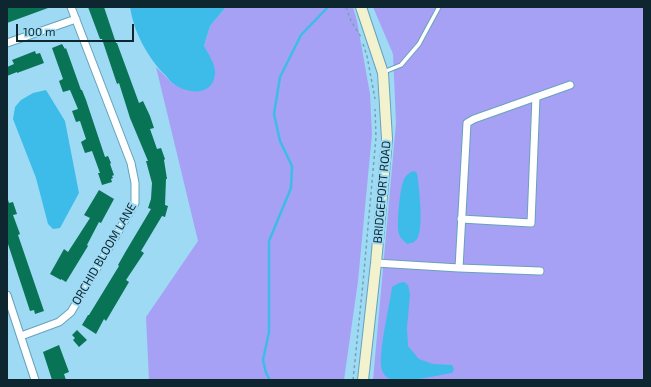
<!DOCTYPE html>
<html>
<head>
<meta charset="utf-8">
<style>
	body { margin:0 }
	#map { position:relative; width:651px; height:387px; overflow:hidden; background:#9edaf4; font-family:"Exo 2",sans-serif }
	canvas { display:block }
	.frame { position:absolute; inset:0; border:8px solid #0d262f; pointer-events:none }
	.scale { position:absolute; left:16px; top:24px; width:118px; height:18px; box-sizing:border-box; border:2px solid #0d262f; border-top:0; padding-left:5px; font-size:12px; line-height:14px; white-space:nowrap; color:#0d262f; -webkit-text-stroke:3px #9edaf4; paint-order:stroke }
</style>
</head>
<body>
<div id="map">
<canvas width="651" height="387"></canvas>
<div class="frame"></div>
<div class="scale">100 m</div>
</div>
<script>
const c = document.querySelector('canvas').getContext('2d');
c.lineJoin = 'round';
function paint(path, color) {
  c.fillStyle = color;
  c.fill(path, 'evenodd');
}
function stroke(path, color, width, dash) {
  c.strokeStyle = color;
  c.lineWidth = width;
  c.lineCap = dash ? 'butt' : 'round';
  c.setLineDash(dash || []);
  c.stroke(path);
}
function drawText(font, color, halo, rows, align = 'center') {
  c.font = font + ' "Exo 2",sans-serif';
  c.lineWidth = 4;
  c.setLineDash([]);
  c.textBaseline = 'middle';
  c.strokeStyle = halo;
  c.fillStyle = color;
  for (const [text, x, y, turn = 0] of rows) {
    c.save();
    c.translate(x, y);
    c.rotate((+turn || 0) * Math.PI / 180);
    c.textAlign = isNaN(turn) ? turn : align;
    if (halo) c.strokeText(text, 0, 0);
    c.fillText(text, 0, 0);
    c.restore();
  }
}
paint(new Path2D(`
	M 226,7 L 353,7 L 357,21 L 370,94 L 372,134 L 358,281 L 344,380 L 149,380 L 146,317 L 198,241 L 156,67 L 174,85 L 212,61 L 204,46 L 210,26 Z
	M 373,7 L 644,7 L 644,380 L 373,380 L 396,123 L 393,54 Z`), '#a7a1f5');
paint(new Path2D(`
	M 130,7 L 226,7 L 210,26 L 204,46 C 208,53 216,65 215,74 C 213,96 189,94 175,85 C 171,83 169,79 166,76 C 148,58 134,33 130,7 Z
	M 46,90 L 65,121 L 79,193 L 60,228 L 53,229 L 48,224 L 36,178 L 13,119 L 15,107 L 21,100 L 33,93 Z
	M 414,171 L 417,173 C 419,186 424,229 417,239 C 414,243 411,243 407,244 C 404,241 400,238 399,234 C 396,227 400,189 403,182 C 405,176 408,173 414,171 Z
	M 404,282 L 408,285 L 410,294 L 407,328 L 408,346 L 419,359 L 433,364 L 452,365 L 454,369 L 452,373 C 440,375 400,384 390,379 C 387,378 383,374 382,370 C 377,358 390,303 392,287 L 399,283 Z`), '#3dbce9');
stroke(new Path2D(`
	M 270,380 L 266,373 L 263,360 L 269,332 L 269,241 L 291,188 L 292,166 L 280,141 L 274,114 L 280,77 L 301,35 L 328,7`), '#3dbce9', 2.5);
paint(new Path2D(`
	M 7,7 L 47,7 L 48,8 L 7,23 Z
	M 88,7 L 104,7 L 116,43 L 117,43 L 139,103 L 143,101 L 150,116 L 154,128 L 150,129 L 157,149 L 161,148 L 165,159 L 164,160 L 167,179 L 166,179 L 165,205 L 168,206 L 165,217 L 162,216 L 141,251 L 144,253 L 126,280 L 129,282 L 106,321 L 104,319 L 96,334 L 82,325 L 88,315 L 89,315 L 119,266 L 118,265 L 126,251 L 151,209 L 148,208 L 151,199 L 152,183 L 146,161 L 148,161 L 130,118 L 119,83 L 117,84 L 102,39 L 100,39 Z
	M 62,44 L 65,49 L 66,48 L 81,90 L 82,90 L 86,100 L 105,157 L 108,156 L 111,163 L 110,164 L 114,175 L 112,176 L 113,178 L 111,179 L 112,182 L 102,185 L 98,173 L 100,173 L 92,151 L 85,153 L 81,142 L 86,139 L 80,121 L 76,122 L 72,111 L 78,109 L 70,90 L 63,92 L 59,81 L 63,79 L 52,48 Z
	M 35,51 L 36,54 L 40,53 L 44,63 L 17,73 L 17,72 L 7,76 L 7,67 L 14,64 L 12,60 Z
	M 99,190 L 114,199 L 101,223 L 99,222 L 87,245 L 88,246 L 66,282 L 61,279 L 61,280 L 50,274 L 64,249 L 68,252 L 90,218 L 84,215 Z
	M 7,200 L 8,200 L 9,203 L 13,202 L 17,214 L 13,215 L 20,234 L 18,235 L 44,311 L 35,314 L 34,310 L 30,311 L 7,241 Z
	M 77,330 L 87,340 L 79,347 L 73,340 L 75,338 L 72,335 Z
	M 59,345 L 69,372 L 64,374 L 66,380 L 52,380 L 43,352 Z`), '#087355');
const lane = new Path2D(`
	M 384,72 L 401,65 L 419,44 L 439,7`);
const street = new Path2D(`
	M 7,43 L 76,19
	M 461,219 L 531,223 L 536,97
	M 376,263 L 459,268 L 540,271
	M 459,268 L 467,123 L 474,119 L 570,85
	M 7,295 L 35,380
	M 21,336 L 59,322 L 71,312 L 135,203 L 135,183 L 131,163 L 71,7`);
const secondary = new Path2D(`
	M 361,7 L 383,73 L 387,139 L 376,263 L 363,380`);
stroke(lane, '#67a2bb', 5.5);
stroke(street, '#67a2bb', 9);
stroke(secondary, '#67a2bb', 12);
stroke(new Path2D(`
	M 346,7 L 351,21 L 361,37
	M 363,44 L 367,56 L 375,99
	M 353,380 L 363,283 L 376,137 L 375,109`), '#71a3b7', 1.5, [3, 3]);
stroke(lane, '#fff', 3.5);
stroke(street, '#fff', 7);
stroke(secondary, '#f3f2ce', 10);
drawText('12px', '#0d262f', '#9edaf4', [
	["BRIDGEPORT ROAD",382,192,-85],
	["ORCHID BLOOM LANE",104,254,-60]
]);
</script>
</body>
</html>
